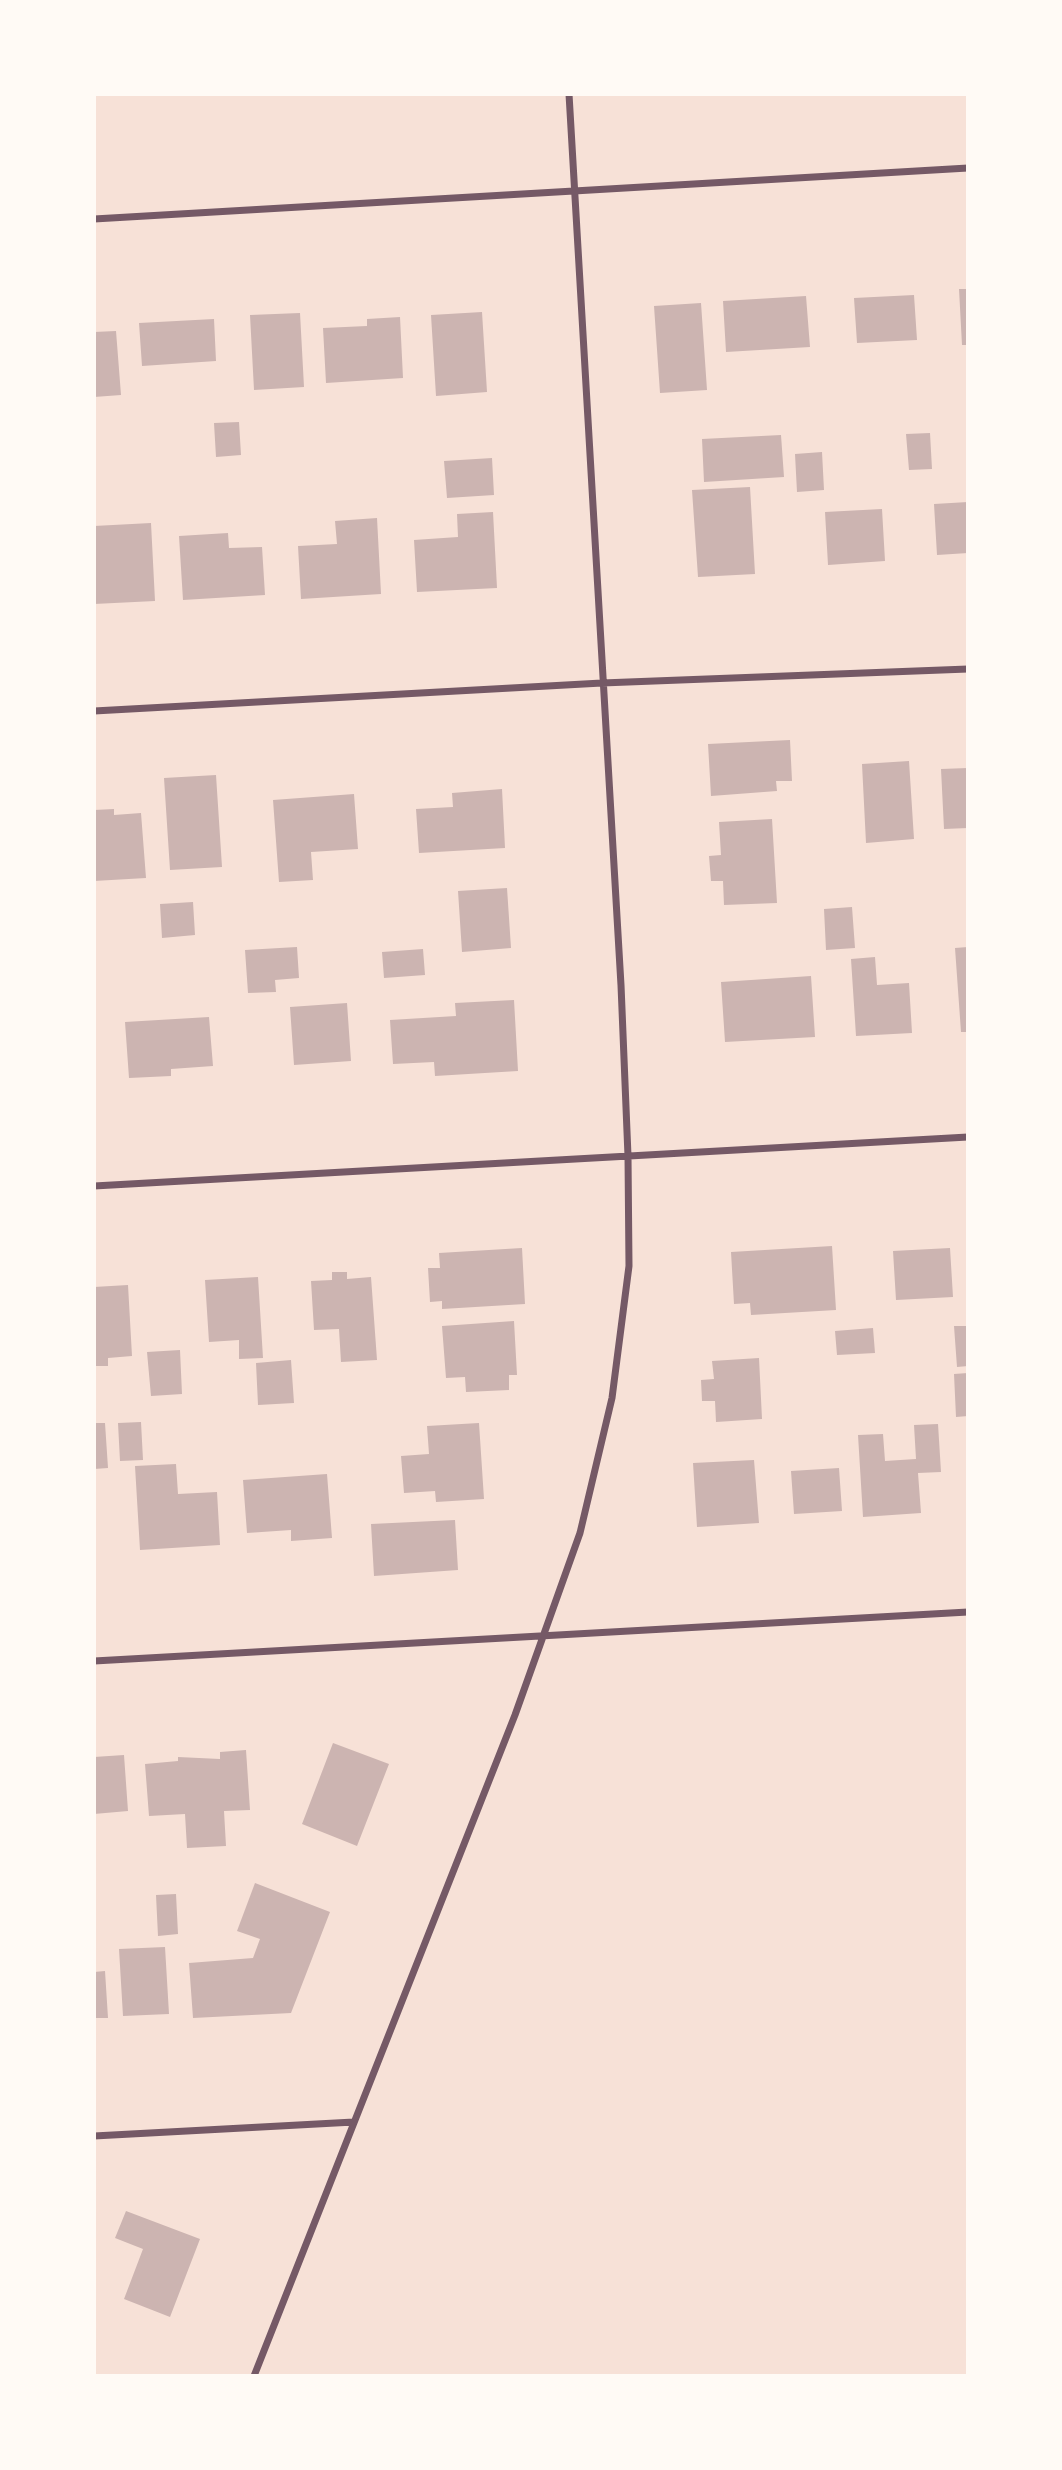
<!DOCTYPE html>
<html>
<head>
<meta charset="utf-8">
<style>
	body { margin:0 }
	#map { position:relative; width:1062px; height:2470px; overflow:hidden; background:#f7e1d7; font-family:"IBM Plex Serif",serif }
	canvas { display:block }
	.frame { position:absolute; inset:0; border:96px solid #fffaf5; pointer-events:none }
</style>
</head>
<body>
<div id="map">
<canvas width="1062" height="2470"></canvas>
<div class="frame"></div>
</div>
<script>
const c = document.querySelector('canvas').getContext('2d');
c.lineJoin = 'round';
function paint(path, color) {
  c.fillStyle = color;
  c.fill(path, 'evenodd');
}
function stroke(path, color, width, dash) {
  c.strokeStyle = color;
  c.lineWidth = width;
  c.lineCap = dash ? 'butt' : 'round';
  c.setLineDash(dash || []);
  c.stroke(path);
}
paint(new Path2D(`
	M 959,289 L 968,289 L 968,345 L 962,345 Z
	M 914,295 L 917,340 L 857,343 L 854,298 Z
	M 806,296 L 810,347 L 726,352 L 723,301 Z
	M 701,303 L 707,390 L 660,393 L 654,306 Z
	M 482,312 L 487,392 L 436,396 L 431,315 Z
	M 300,313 L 304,387 L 254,390 L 250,315 Z
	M 400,317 L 403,378 L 326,383 L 323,328 L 367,326 L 367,319 Z
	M 214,319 L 216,361 L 142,366 L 139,323 Z
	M 116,331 L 121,395 L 94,397 L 94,332 Z
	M 239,422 L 241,455 L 216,457 L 214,423 Z
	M 930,433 L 932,469 L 909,470 L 906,434 Z
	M 781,435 L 784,477 L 704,482 L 702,439 Z
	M 822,452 L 824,490 L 797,492 L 795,454 Z
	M 492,458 L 494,495 L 447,498 L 444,461 Z
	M 750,487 L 755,574 L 698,577 L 692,490 Z
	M 968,502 L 968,553 L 937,555 L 934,504 Z
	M 882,509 L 885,561 L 828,565 L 825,512 Z
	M 493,512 L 497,588 L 417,592 L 414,540 L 458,537 L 457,514 Z
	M 377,518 L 381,594 L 301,599 L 298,546 L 337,544 L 335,521 Z
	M 151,523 L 155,601 L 94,604 L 94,526 Z
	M 228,533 L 229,548 L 262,547 L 265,595 L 183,600 L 179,536 Z
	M 790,740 L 792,781 L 776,781 L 777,791 L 711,796 L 708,744 Z
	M 909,761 L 914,839 L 866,843 L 862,764 Z
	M 968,768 L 968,828 L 944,829 L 941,769 Z
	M 216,775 L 222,867 L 170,870 L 164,778 Z
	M 502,789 L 505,848 L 419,853 L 416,809 L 453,807 L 452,793 Z
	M 354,794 L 358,849 L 311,852 L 313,880 L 279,882 L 273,800 Z
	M 114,809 L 114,815 L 141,813 L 146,878 L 94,881 L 94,810 Z
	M 772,819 L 777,903 L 724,905 L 723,881 L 711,881 L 709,856 L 721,855 L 719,822 Z
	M 507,888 L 511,948 L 462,952 L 458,891 Z
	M 193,902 L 195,935 L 162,938 L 160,904 Z
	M 852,907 L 855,948 L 826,950 L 824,909 Z
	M 297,947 L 299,978 L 275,980 L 276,992 L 248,993 L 245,950 Z
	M 968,947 L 968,1032 L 961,1032 L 955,948 Z
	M 423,949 L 425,975 L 384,978 L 382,952 Z
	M 875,957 L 877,985 L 909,983 L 912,1033 L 856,1036 L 851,959 Z
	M 811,976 L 815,1037 L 725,1042 L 721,982 Z
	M 514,1000 L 518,1071 L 435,1076 L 434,1062 L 393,1064 L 390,1020 L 456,1016 L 455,1003 Z
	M 347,1003 L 351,1061 L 294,1065 L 290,1007 Z
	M 209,1017 L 213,1066 L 171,1069 L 171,1076 L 129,1078 L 125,1022 Z
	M 832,1246 L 836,1310 L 751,1315 L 750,1303 L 734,1304 L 731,1252 Z
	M 522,1248 L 525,1304 L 442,1309 L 442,1301 L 430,1302 L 428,1268 L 440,1268 L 439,1253 Z
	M 950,1248 L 953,1297 L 896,1300 L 893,1251 Z
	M 332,1272 L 347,1272 L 347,1279 L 371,1277 L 377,1360 L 341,1362 L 339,1329 L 314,1330 L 311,1281 L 332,1280 Z
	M 258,1277 L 263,1358 L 239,1359 L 239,1340 L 209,1342 L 205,1280 Z
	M 128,1285 L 132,1356 L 108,1358 L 108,1366 L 94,1366 L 94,1287 Z
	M 514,1321 L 517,1375 L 509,1375 L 509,1390 L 466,1392 L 465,1377 L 446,1378 L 442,1326 Z
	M 954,1326 L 968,1326 L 968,1366 L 957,1367 Z
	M 873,1328 L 875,1353 L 837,1355 L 835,1331 Z
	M 180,1350 L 182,1394 L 151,1396 L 147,1352 Z
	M 759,1358 L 762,1419 L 716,1422 L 715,1401 L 702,1401 L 701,1380 L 714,1379 L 712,1361 Z
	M 291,1360 L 294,1403 L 258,1405 L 256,1363 Z
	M 968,1373 L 968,1416 L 956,1417 L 954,1374 Z
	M 141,1422 L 143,1460 L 120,1461 L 118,1423 Z
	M 94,1423 L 105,1423 L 108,1468 L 94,1469 Z
	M 479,1423 L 484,1499 L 436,1502 L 435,1491 L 404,1493 L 401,1456 L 429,1454 L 427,1426 Z
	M 938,1424 L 941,1472 L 918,1473 L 921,1513 L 863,1517 L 858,1435 L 883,1434 L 885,1461 L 916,1459 L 914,1425 Z
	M 754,1460 L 759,1523 L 697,1527 L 693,1463 Z
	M 176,1464 L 178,1494 L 217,1492 L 220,1545 L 140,1550 L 135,1466 Z
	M 839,1468 L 842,1511 L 794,1514 L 791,1471 Z
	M 327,1474 L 332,1538 L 291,1541 L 291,1530 L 247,1533 L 243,1480 Z
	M 455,1520 L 458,1570 L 374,1576 L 371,1524 Z
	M 333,1743 L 389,1764 L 357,1846 L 302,1824 Z
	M 246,1750 L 250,1810 L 224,1811 L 226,1846 L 187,1848 L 185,1814 L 149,1816 L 145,1764 L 178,1761 L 178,1757 L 220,1759 L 220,1752 Z
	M 124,1755 L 128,1811 L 94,1814 L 94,1757 Z
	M 255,1883 L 330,1912 L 291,2013 L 193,2018 L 189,1963 L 253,1958 L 260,1939 L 237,1931 Z
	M 176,1894 L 178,1934 L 158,1936 L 156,1895 Z
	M 165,1947 L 169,2014 L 123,2016 L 119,1949 Z
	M 105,1971 L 108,2018 L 94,2018 L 94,1972 Z
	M 126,2211 L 200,2239 L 170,2317 L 124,2299 L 143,2249 L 115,2238 Z`), '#ccb4b1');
stroke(new Path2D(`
	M 94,219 L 968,168
	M 94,711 L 602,683 L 968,669
	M 94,1186 L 968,1137
	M 94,1661 L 968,1612
	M 94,2136 L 354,2122
	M 254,2376 L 515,1715 L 580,1533 L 612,1398 L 629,1266 L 628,1156 L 621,985 L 569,94`), '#755966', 7);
</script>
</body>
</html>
